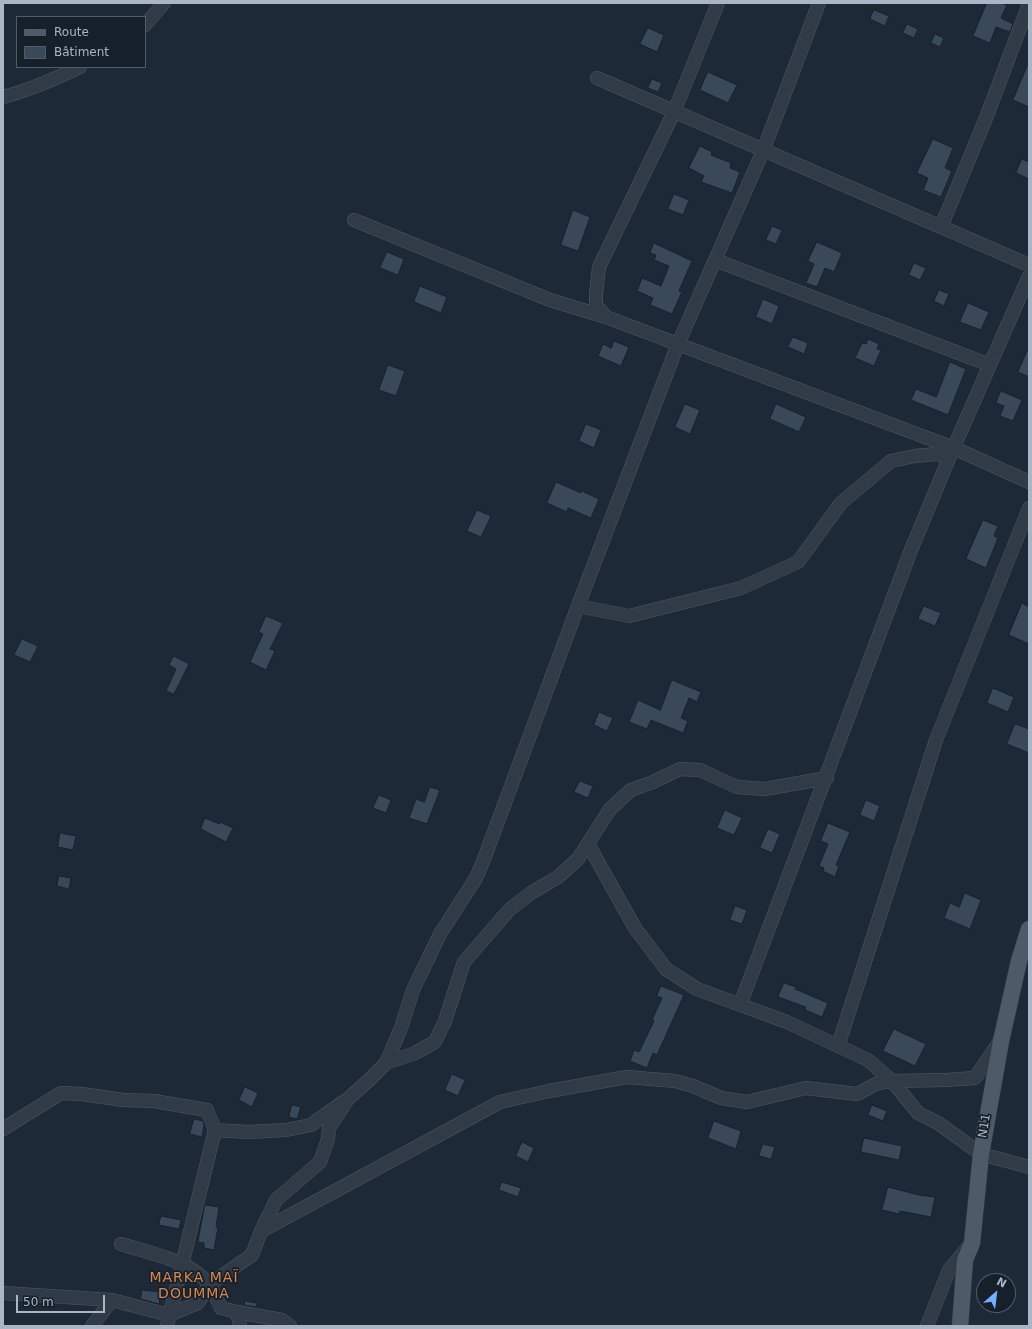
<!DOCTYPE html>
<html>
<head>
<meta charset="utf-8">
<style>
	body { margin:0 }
	#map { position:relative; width:1032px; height:1329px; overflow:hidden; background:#1d2937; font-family:"DejaVu Sans",sans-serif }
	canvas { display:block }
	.frame { position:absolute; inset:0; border:4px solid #aab5c5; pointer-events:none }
	.legend { position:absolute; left:16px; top:16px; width:130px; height:52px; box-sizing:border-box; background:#16202b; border:1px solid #515c69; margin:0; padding:5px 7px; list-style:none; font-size:12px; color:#aab5c5 }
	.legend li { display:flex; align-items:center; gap:8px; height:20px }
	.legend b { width:20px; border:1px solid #515c69 }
	.north { position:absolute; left:976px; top:1273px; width:40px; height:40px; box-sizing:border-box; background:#16202b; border:1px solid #515c69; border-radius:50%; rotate:28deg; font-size:11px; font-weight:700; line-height:16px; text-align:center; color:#aab5c5 }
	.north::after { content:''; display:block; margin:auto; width:14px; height:18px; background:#75afff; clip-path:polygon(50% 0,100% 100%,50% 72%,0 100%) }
	.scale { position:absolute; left:16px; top:1295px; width:89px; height:18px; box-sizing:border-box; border:2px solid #aab5c5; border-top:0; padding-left:5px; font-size:12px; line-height:14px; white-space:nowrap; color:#aab5c5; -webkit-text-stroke:3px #16202b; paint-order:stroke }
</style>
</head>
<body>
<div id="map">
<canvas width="1032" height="1329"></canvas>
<div class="frame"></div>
<ul class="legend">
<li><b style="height:5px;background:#4e5a68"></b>Route</li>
<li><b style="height:11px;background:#3a495a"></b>Bâtiment</li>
</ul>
<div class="north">N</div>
<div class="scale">50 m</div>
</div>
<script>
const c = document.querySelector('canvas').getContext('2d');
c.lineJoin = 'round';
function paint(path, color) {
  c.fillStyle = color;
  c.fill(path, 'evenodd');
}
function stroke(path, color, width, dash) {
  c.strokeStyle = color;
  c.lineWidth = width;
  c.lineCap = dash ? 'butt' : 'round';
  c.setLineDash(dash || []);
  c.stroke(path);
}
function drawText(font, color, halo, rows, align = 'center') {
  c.font = font + ' "DejaVu Sans",sans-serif';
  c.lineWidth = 3.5;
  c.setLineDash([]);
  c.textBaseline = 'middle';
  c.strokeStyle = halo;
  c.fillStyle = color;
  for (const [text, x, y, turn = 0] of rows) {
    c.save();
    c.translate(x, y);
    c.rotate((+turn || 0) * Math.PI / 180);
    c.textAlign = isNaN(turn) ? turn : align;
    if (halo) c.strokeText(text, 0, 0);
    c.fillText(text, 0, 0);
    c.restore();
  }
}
const building = new Path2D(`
	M 987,3 L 1001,3 L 1007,5 L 1001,18 L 1013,24 L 1010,32 L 996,27 L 990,43 L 973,36 Z
	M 874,10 L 889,16 L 885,26 L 870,19 Z
	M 907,24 L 918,29 L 914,38 L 903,33 Z
	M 648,28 L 664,35 L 657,52 L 640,44 Z
	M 935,34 L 944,38 L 940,47 L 931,43 Z
	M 1029,62 L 1029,107 L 1013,100 Z
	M 708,72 L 737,85 L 728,103 L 700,90 Z
	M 652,79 L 662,83 L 658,92 L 648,88 Z
	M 933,139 L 953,148 L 945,168 L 952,171 L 941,197 L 923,190 L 928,178 L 917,173 Z
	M 700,146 L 712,152 L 711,155 L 731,163 L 730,168 L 740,172 L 732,193 L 701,182 L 704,176 L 689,168 Z
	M 1022,159 L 1029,162 L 1029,179 L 1016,173 Z
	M 674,194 L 689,200 L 683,215 L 668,209 Z
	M 573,210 L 590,217 L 578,251 L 561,245 Z
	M 772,226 L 782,230 L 776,244 L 766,240 Z
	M 817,242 L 842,253 L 834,272 L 825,268 L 817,287 L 806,283 L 814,264 L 808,261 Z
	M 654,243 L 692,261 L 679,291 L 682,292 L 672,314 L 650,305 L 653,298 L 637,291 L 642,278 L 661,286 L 669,266 L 654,260 L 656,255 L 650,253 Z
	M 387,252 L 404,259 L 398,275 L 380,268 Z
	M 914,263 L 926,268 L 920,280 L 909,275 Z
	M 420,286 L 447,297 L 441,313 L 414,302 Z
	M 939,290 L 949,294 L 944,306 L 934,301 Z
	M 763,299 L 779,306 L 772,324 L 756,317 Z
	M 968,303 L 989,312 L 981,330 L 960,322 Z
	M 793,337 L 808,343 L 804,354 L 788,347 Z
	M 868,339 L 879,344 L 877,349 L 881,350 L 874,366 L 855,358 L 862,343 L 866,344 Z
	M 614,341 L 629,347 L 621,366 L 598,356 L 603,344 L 611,348 Z
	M 1029,347 L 1029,377 L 1018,372 Z
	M 950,362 L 966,369 L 948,415 L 911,400 L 916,389 L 936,397 Z
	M 388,365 L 405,371 L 396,396 L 379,390 Z
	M 1001,391 L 1022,400 L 1013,421 L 1000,416 L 1004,406 L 996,403 Z
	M 685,404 L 700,410 L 690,434 L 675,427 Z
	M 776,404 L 806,417 L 799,432 L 770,419 Z
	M 586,424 L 601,430 L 594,448 L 579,441 Z
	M 556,482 L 581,493 L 582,491 L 599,499 L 591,518 L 568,508 L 567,512 L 547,503 Z
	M 477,510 L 491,516 L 481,537 L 467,531 Z
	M 983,520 L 998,526 L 994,536 L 998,538 L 986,568 L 966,559 Z
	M 1022,603 L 1029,607 L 1029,644 L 1009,635 Z
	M 924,606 L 941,613 L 935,626 L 918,619 Z
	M 266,616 L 283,623 L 270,649 L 275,651 L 266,670 L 250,662 L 263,634 L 259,632 Z
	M 22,639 L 38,646 L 30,662 L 14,655 Z
	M 174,656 L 189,664 L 174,694 L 166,691 L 176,669 L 169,665 Z
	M 672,680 L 701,692 L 697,702 L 689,698 L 681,718 L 688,721 L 683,733 L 651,720 L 647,729 L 629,722 L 638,700 L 660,710 Z
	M 993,688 L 1014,697 L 1008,712 L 987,703 Z
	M 599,712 L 613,718 L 607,731 L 594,725 Z
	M 1015,724 L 1029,729 L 1029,753 L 1007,744 Z
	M 580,781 L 593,786 L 588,798 L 574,792 Z
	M 430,787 L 440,790 L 427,824 L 409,818 L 416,799 L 424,802 Z
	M 379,795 L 391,800 L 386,813 L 373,808 Z
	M 866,800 L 880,806 L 874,821 L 860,815 Z
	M 725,810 L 742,818 L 734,835 L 717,828 Z
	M 205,818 L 219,824 L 220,822 L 233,828 L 226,842 L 201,829 Z
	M 828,823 L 850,832 L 836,865 L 839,866 L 835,877 L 823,871 L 824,868 L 819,866 L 828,844 L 821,841 Z
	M 768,829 L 780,834 L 772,853 L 760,848 Z
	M 60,833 L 76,836 L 73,850 L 58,847 Z
	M 59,876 L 71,878 L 69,889 L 57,886 Z
	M 965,893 L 981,900 L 970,929 L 944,918 L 950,903 L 959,907 Z
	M 735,906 L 747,910 L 742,924 L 730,920 Z
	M 784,983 L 796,987 L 795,989 L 828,1003 L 822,1017 L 805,1010 L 806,1007 L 778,997 Z
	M 661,986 L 684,995 L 657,1055 L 653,1053 L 647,1068 L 630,1061 L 634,1050 L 639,1052 L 654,1021 L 652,1020 L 662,998 L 657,996 Z
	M 894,1029 L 926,1044 L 915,1066 L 883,1051 Z
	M 452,1074 L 465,1080 L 458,1096 L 445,1090 Z
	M 245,1087 L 258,1093 L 252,1107 L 239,1100 Z
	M 292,1105 L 301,1107 L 297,1119 L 289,1117 Z
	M 872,1105 L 887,1111 L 883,1121 L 868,1115 Z
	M 194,1119 L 203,1121 L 204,1125 L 202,1137 L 190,1134 Z
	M 714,1121 L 741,1131 L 736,1149 L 708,1138 Z
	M 864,1138 L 902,1146 L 899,1160 L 861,1152 Z
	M 522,1142 L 534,1148 L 528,1162 L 516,1156 Z
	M 763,1144 L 775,1147 L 771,1159 L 759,1156 Z
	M 502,1182 L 521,1188 L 518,1197 L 499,1190 Z
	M 888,1187 L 919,1195 L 935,1197 L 931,1217 L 900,1211 L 899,1214 L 882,1210 Z
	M 205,1205 L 219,1207 L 216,1227 L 218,1227 L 214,1250 L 204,1248 L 204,1243 L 198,1242 Z
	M 161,1216 L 181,1220 L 179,1229 L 159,1225 Z
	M 142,1290 L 161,1292 L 159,1304 L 141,1299 Z
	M 245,1301 L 257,1303 L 256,1307 L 244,1305 Z`);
paint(building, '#3a495a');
stroke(building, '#18222e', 1);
const minor = new Path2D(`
	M 145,25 L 164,3
	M 597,78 L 1029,265
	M 3,97 C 30,90 55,79 80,67
	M 354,220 L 550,300 L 606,317 L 954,448 L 1029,482
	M 941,227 L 986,118 L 1029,4
	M 715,260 L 990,365
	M 606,317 L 596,305 L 596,294 L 599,267 L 674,112 L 718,3
	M 578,606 L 629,616 L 741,588 L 798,562 L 841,503 L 891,461 L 915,456 L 936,454 L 950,456
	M 588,844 L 635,928 L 666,969 L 697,989 L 787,1022 L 868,1060 L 892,1081 L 918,1113 L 938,1123 L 981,1154 L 1029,1167
	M 740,1005 L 911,550 L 950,456 L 1029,276
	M 838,1046 L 936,740 L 1029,508
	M 386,1063 L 401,1028 L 413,990 L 440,934 L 476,878 L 484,859 L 578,606 L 678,344 L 763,151 L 819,3
	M 3,1129 L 61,1093 L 82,1094 L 123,1100 L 154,1101 L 207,1110 L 215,1130 L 167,1326
	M 215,1130 L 248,1132 L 286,1130 L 311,1125 L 343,1102
	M 261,1231 L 276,1200 L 320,1162 L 328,1139 L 329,1128 L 348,1099 L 370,1079 L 386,1063 L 415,1053 L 435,1042 L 445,1021 L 464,962 L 510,909 L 531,893 L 558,877 L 578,859 L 610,809 L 631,790 L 653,782 L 680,769 L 700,770 L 737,787 L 765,789 L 827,778
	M 121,1244 C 149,1253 189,1260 208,1283 C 214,1290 217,1300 221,1308 L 237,1312 L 240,1326
	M 3,1293 L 112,1300 L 169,1315 L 198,1303 L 210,1284 L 252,1255 L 261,1231 L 500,1102 L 549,1091 L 627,1077 L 675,1081 L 693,1086 L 721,1098 L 747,1102 L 806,1088 L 857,1094 L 878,1083 L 892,1081 L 946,1080 L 975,1078 L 1000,1041
	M 237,1312 L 282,1320 L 290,1326
	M 92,1326 L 112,1300
	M 927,1326 L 949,1270 L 968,1247`);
const major = new Path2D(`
	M 960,1326 L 965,1260 L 972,1243 L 981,1154 L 1001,1041 L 1019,961 L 1029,929`);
stroke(minor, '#4e5866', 14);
stroke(major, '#3a4451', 17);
stroke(minor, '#303b47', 13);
stroke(major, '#4e5a68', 16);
drawText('12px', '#aab5c5', '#16202b', [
	["N11",985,1126,-80]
]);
c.letterSpacing = '1px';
drawText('14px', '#dc864e', '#16202b', [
	["MARKA MAÏ",194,1278],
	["DOUMMA",194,1294]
]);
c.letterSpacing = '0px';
</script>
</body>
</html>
